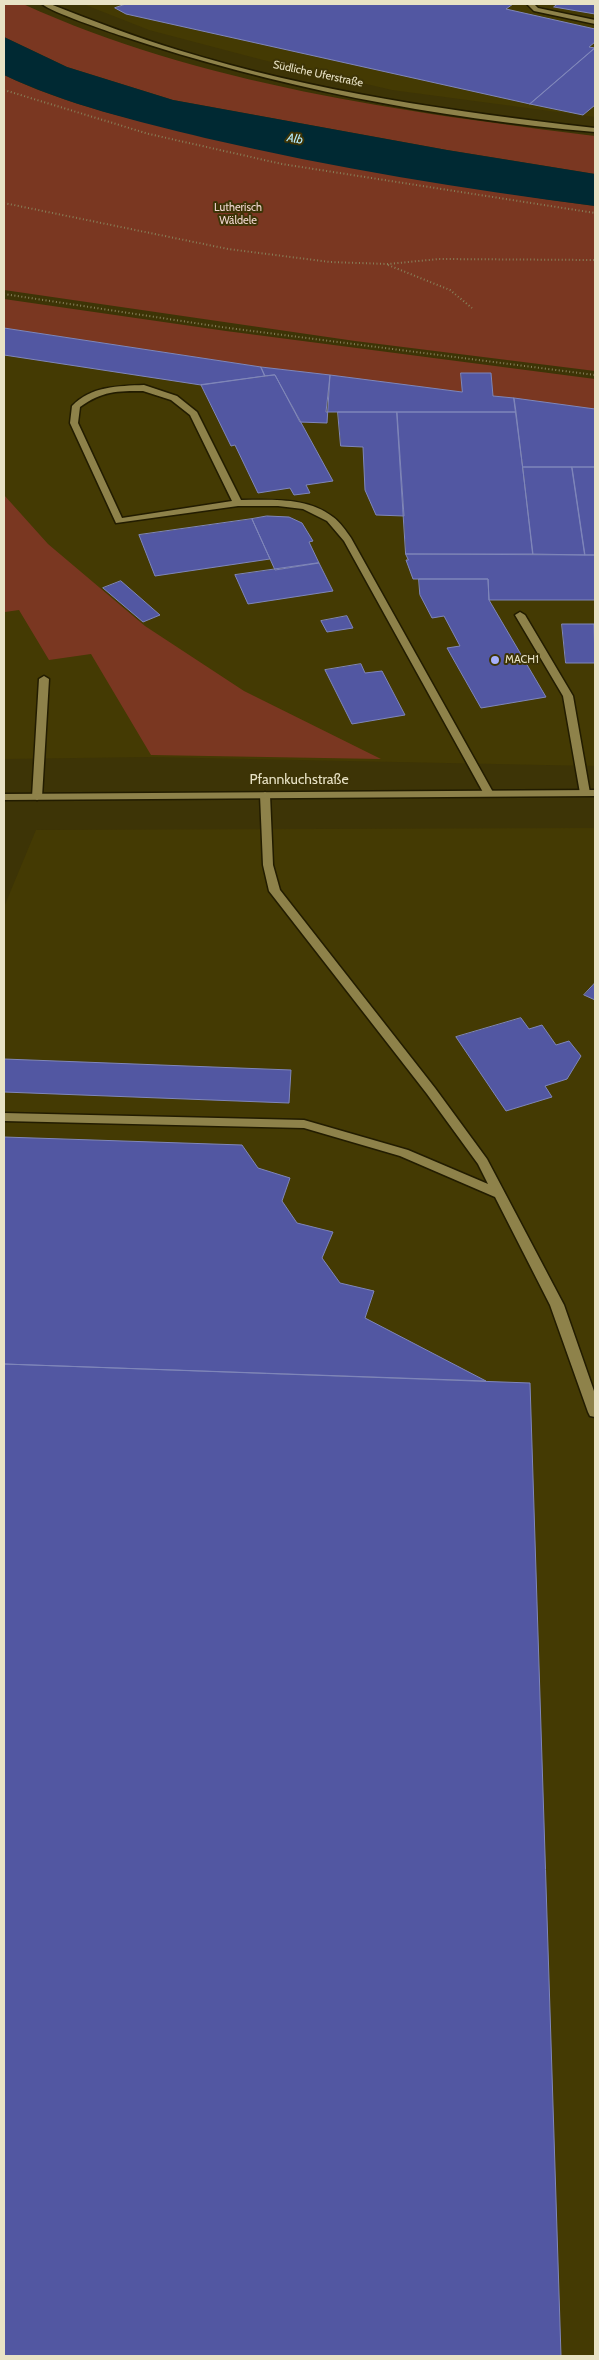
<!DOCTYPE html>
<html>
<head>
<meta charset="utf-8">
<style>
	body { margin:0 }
	#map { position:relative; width:599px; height:2360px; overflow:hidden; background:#3d3406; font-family:Cabin,sans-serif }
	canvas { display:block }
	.frame { position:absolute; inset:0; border:5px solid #e8e2c5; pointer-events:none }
</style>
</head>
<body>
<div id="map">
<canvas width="599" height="2360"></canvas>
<div class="frame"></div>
</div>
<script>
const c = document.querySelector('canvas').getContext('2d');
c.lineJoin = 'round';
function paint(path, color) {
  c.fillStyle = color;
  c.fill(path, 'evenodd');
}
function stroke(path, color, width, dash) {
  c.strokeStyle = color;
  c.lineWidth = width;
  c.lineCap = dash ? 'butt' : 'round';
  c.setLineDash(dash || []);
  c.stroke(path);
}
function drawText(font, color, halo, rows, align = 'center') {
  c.font = font + ' Cabin,sans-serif';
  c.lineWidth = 4;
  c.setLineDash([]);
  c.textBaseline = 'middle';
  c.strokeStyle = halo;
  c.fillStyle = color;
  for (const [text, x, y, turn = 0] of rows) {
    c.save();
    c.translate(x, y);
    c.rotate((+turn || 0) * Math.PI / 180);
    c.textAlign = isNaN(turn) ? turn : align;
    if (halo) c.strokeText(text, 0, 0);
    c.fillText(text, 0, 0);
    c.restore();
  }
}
paint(new Path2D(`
	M 83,4 L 595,4 L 595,117 L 392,90 L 263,60 L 149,30 Z
	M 4,328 L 261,367 L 462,392 L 461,373 L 491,373 L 493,396 L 595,409 L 595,766 L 149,757 L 4,759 Z
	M 595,828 L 595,2356 L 4,2356 L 4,907 L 36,830 Z`), '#443a03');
paint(new Path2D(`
	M 4,4 L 23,4 C 201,85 403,112 595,136 L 595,174 L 447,150 L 173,100 L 67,67 L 4,37 Z
	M 4,75 C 88,115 181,130 272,148 C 380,170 487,192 595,206 L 595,371 L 355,341 L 4,290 Z
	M 4,299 L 226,331 L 595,379 L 595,409 L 493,396 L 491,373 L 461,373 L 462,392 L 261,367 L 4,328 Z
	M 4,495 L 48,544 L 145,626 L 244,691 L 381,759 L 151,755 L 91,654 L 49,660 L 19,610 L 5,612 Z`), '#7a3721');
paint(new Path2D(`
	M 4,37 L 67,67 L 173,100 L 447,150 L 595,174 L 595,206 C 464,189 334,168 205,138 C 137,121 67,105 4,75 Z`), '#002933');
const building = new Path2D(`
	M 126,4 L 513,4 L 506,9 L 595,29 L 595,42 L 589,47 L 595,48 L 530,104 L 126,14 L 115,8 Z
	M 558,4 L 595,4 L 595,14 L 554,7 Z
	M 595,48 L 595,105 L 583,115 L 530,104 Z
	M 4,328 L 261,367 L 265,376 L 201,385 L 4,355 Z
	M 261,367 L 330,375 L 327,423 L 300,422 L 275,375 L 265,376 Z
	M 461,373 L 491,373 L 493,396 L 514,398 L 516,412 L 326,412 L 330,375 L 462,392 Z
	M 275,375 L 333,481 L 306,485 L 310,493 L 294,495 L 290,488 L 258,493 L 235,445 L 231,446 L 201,385 Z
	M 514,398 L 595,409 L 595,467 L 523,467 Z
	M 338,412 L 397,412 L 404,516 L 376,515 L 365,490 L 363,447 L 341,446 Z
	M 397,412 L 516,412 L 533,554 L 406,554 Z
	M 523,467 L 572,467 L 585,555 L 533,554 Z
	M 572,467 L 595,467 L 595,555 L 585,555 Z
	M 267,516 L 289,517 L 302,523 L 313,541 L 309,542 L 319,563 L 275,570 L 252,519 Z
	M 252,519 L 270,559 L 155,576 L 139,535 Z
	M 406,554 L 595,555 L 595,600 L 489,600 L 488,579 L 413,579 L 406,560 L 408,560 Z
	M 319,563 L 333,591 L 248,604 L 235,575 Z
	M 419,579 L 488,579 L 489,600 L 546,697 L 481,708 L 447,648 L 460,646 L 444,616 L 432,618 L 420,595 Z
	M 121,581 L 160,615 L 143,622 L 103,588 Z
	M 347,616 L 353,628 L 327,632 L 321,621 Z
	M 562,624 L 594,624 L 595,663 L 566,663 Z
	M 361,664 L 365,673 L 382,671 L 405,715 L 352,724 L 325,670 Z
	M 595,983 L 595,1000 L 584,995 Z
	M 521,1018 L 529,1029 L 542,1025 L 556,1045 L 569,1041 L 581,1056 L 567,1079 L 545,1086 L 552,1097 L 506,1111 L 456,1037 Z
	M 4,1059 L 291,1070 L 289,1103 L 4,1092 Z
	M 4,1137 L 242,1145 L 258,1168 L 290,1178 L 282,1201 L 297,1223 L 333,1232 L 322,1258 L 340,1283 L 374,1291 L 365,1318 L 486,1381 L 4,1364 Z
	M 4,1364 L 530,1383 L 561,2356 L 4,2356 Z`);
paint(building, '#5257a2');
stroke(building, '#7f86ba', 1);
const lane = new Path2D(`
	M 527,4 L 534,4 L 538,8 L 595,20 L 595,24 L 534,11 Z
	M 144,385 L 177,396 L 197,412 L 241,500 C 272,500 307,497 333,517 C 340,522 346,531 351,538 L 494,794 L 493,796 L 485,796 L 484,794 L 344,541 L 327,521 L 303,509 L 278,506 L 238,506 L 116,523 L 70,423 L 72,406 C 91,386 118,386 144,385 ZM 143,391 L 171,400 L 190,415 L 232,501 L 122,518 L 78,423 L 80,407 C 102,391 117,391 143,391 Z
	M 520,612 L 525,615 L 573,696 L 590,793 L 589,795 L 581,795 L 580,793 L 563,696 L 515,615 Z
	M 44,676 L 49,679 L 42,797 L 37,800 L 32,797 L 39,679 Z
	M 265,792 L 270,795 L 273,865 L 280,890 L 435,1088 L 487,1159 L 564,1305 L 595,1394 L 595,1417 L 590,1416 L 588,1412 L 550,1305 L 495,1197 L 400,1156 L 304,1128 L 4,1121 L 4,1113 L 304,1120 L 408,1150 L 488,1184 L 478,1164 L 427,1094 L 269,891 L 263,865 L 260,795 Z`);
const street = new Path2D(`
	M 42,4 L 50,4 C 93,21 135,37 178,50 C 314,92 455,112 595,128 L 595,132 C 435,118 275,87 122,36 C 107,31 51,12 42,4 Z
	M 595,790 L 595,796 L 4,800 L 4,794 Z`);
stroke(lane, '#221c00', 3);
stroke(street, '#221c00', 3);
stroke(new Path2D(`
	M 4,90 L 149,134 L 282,164 L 595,213
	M 4,203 L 228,249 L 330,262 L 388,264 L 439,259 L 595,260
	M 388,265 L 450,290 L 472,308
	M 4,294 L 221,327 L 595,375`), '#88805a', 2, [1, 2.5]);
paint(lane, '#8e824a');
paint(street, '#8e824a');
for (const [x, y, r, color] of [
	[495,660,5,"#a7b1fc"]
]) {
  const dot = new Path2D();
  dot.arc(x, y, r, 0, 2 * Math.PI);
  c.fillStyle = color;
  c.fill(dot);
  stroke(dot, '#3d3406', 2);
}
drawText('11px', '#e8e2c5', '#3d3406', [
	["Südliche Uferstraße",318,74,12]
]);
drawText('11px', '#f0d7d0', '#3d3406', [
	["Lutherisch",238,208],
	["Wäldele",238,221]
]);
drawText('11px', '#e8e2c5', '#3d3406', [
	["MACH1",505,660]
], 'left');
drawText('italic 12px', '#b8eefe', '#3d3406', [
	["Alb",295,139,11]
]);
drawText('14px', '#e8e2c5', '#3d3406', [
	["Pfannkuchstraße",299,780]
]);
</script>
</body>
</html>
